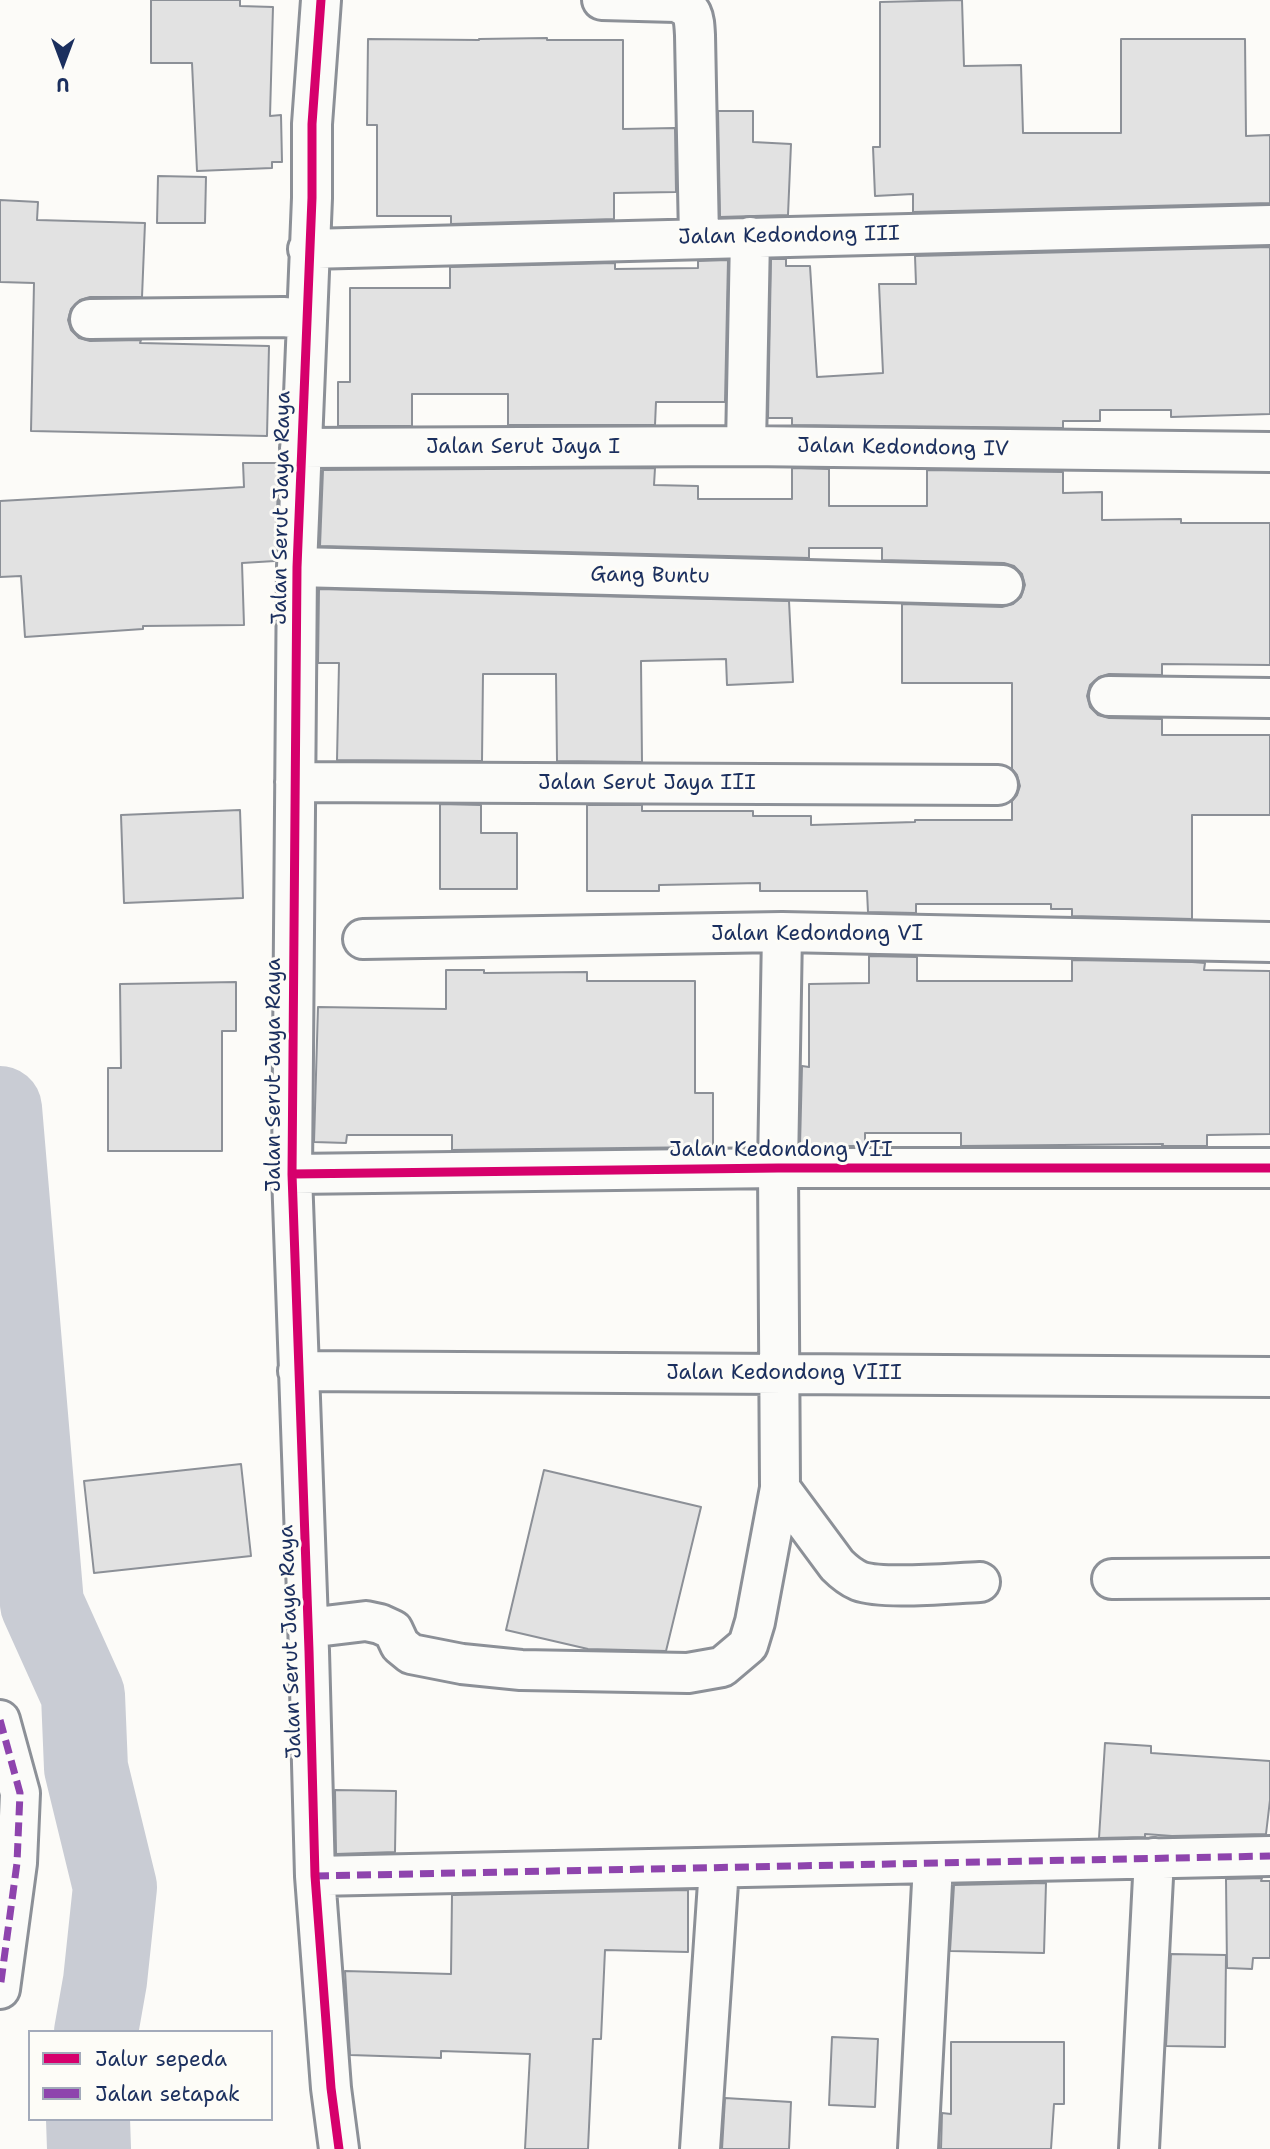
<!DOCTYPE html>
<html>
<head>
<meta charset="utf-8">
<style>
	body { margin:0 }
	#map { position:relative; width:1270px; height:2149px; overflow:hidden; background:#fcfbf8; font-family:"Shantell Sans",sans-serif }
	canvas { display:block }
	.legend { position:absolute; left:28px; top:2030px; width:245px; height:91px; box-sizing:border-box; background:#fdfcf7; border:2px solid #a3aaba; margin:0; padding:9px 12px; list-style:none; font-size:21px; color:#1b2f5e }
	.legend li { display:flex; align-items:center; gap:14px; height:35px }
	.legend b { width:35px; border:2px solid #a3aaba }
	.north { position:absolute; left:28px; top:28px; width:70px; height:70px; -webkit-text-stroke:5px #fdfcf7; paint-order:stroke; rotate:180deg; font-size:19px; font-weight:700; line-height:28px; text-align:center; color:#1b2f5e }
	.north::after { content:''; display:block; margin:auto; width:24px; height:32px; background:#1b2f5e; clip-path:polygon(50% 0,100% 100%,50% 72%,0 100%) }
</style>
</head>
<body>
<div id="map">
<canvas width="1270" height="2149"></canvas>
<ul class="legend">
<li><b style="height:9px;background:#d6006c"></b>Jalur sepeda</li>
<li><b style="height:9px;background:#8e44ad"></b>Jalan setapak</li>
</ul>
<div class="north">U</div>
</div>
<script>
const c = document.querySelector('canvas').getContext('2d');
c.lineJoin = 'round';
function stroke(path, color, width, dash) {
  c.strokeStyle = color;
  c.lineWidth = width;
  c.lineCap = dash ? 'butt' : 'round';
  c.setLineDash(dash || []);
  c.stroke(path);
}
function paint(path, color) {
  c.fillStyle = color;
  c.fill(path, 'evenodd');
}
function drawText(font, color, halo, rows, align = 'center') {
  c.font = font + ' "Shantell Sans",sans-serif';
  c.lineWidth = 6;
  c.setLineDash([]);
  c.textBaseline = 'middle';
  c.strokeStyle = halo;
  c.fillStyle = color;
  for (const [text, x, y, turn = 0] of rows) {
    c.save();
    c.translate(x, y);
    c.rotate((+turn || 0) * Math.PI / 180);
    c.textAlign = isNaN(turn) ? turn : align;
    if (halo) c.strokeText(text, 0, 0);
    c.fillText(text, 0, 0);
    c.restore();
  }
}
stroke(new Path2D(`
	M 0,1108 L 42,1604 L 83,1695 L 86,1768 L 115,1887 L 105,1981 L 96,2032
	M 88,2119 L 89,2149`), '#c9ccd4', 84);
const building = new Path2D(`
	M 151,0 L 240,0 L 240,6 L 273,7 L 270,116 L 281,115 L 282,162 L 272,162 L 272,168 L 197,171 L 192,63 L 151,63 Z
	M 962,0 L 964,66 L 1021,65 L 1023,133 L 1121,133 L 1121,39 L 1245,39 L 1246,136 L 1270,135 L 1270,203 L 913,212 L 913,194 L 875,196 L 873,147 L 880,147 L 880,2 Z
	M 547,38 L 547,40 L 623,40 L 623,129 L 675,128 L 676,192 L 614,193 L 614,219 L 451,224 L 451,216 L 377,216 L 377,125 L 367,125 L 368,39 L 479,40 L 479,39 Z
	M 718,111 L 753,111 L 753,142 L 791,144 L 788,215 L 720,217 Z
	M 158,176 L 206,177 L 205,223 L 157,223 Z
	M 0,200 L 38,202 L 37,220 L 145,223 L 142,297 L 90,297 L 80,300 L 71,309 L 68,320 L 71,330 L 79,338 L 90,341 L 141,340 L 140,343 L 269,346 L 267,436 L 31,431 L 34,283 L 0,282 Z
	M 1270,247 L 1270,414 L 1171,417 L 1171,410 L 1100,410 L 1100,421 L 1063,421 L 1063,428 L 792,425 L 792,418 L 768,418 L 771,259 L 786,259 L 786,266 L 810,266 L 817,377 L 883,373 L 879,284 L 916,284 L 915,256 Z
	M 728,260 L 725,402 L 656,402 L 655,425 L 508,425 L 508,394 L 412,394 L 412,426 L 338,426 L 338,382 L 350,382 L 350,288 L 450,288 L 450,267 L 615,263 L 615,269 L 698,268 L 698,261 Z
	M 243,463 L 279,463 L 275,561 L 242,563 L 244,625 L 143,626 L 143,629 L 25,637 L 21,576 L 0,577 L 0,501 L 244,487 Z
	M 655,468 L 654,485 L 698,486 L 698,499 L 792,499 L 792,468 L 829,469 L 829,506 L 927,506 L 927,470 L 1063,472 L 1063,493 L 1102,492 L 1102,520 L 1181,519 L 1181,523 L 1270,523 L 1270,665 L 1162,664 L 1162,675 L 1109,674 L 1099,677 L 1090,685 L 1087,696 L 1090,707 L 1098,715 L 1109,718 L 1162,719 L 1162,735 L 1270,735 L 1270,815 L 1192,815 L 1192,919 L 1072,916 L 1072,909 L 1051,909 L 1051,904 L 916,904 L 916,913 L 868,912 L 867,891 L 760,891 L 760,883 L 659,885 L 659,891 L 587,891 L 587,805 L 642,805 L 642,811 L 753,811 L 753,816 L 811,816 L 811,825 L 915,822 L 915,820 L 1012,820 L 1012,801 L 1017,795 L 1020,786 L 1017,775 L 1012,769 L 1012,683 L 902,683 L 902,604 L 1002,607 L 1013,604 L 1021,597 L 1025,585 L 1022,574 L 1014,566 L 1004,563 L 882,560 L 882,548 L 809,548 L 809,558 L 320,546 L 323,470 Z
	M 319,589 L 789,601 L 793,682 L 727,685 L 726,659 L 641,661 L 642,762 L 557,761 L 556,674 L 483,674 L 482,761 L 337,760 L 339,663 L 318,663 Z
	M 440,804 L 481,805 L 481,833 L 517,833 L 517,889 L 440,889 Z
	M 240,810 L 243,898 L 124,903 L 121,815 Z
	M 869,956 L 917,957 L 917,981 L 1072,981 L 1072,960 L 1192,962 L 1205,963 L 1204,970 L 1270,971 L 1270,1134 L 1207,1135 L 1207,1146 L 1162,1146 L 1163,1144 L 961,1146 L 961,1133 L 865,1133 L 865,1146 L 800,1146 L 802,1066 L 809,1067 L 809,984 L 869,983 Z
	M 446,970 L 484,970 L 484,973 L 587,972 L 587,981 L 695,981 L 695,1093 L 713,1093 L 713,1147 L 452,1150 L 452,1135 L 347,1135 L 346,1143 L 314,1142 L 318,1007 L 446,1009 Z
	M 236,982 L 236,1031 L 222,1031 L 222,1151 L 108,1151 L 108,1068 L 121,1068 L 120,984 Z
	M 241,1464 L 251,1556 L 94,1573 L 84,1481 Z
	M 544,1470 L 701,1507 L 666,1651 L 588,1649 L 506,1630 Z
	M 1105,1743 L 1151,1746 L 1151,1753 L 1270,1761 L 1270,1800 L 1266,1834 L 1172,1836 L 1145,1834 L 1145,1837 L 1099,1838 Z
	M 335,1790 L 396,1791 L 395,1852 L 336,1854 Z
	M 1262,1878 L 1261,1881 L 1270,1881 L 1270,1958 L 1253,1958 L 1252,1969 L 1227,1968 L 1226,1879 Z
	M 1046,1883 L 1044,1953 L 950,1951 L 954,1885 Z
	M 688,1890 L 688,1952 L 605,1950 L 601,2039 L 593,2039 L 588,2149 L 525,2149 L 530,2054 L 441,2051 L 441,2058 L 350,2055 L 345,1971 L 451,1974 L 452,1895 Z
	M 1171,1954 L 1226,1955 L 1225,2047 L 1166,2046 Z
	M 832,2037 L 878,2039 L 875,2107 L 829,2105 Z
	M 951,2042 L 1064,2042 L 1064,2104 L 1054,2104 L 1051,2149 L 941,2149 L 942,2113 L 951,2114 Z
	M 725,2098 L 791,2102 L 789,2149 L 722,2149 Z`);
paint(building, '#e2e2e2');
stroke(building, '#8c9097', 2);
const minor = new Path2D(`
	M 321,0 L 312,124 L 312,198 L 297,567 L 292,1174 L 309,1651 L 315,1876 L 331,2088 L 339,2149
	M 602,0 L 676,2 C 694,9 694,17 695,35 L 699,238
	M 750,237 L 746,446 L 1270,452
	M 308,249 L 1270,225
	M 90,319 L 283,317 L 305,319
	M 300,448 L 746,446
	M 297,567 L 1003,585
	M 1109,696 L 1270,698
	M 295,782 L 998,785
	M 363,939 L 782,932 L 1270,942
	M 292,1174 L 778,1168 L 1270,1168
	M 298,1371 L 1270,1377
	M 780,1488 L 837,1565 C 844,1572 850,1577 859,1581 C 883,1590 952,1583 980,1582
	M 1112,1579 L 1270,1578
	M 308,1628 L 366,1621 L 380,1624 L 393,1630 L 400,1645 L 411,1654 L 462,1664 L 521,1670 L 688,1673 L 722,1667 L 748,1645 L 755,1622 L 780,1488 L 778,1168 L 782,932
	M 0,1720 L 20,1793 L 17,1863 L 0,1989
	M 315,1876 L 1270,1856
	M 700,2149 L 719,1868
	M 918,2149 L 933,1864
	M 1139,2149 L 1154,1858`);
stroke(minor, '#8c9097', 44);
stroke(minor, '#fbfbf9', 38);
stroke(new Path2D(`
	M 0,1720 L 20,1793 L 17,1863 L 0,1989
	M 315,1876 L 1270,1856`), '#8e44ad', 7, [14, 7]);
stroke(new Path2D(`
	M 321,0 L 312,124 L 312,198 L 297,567 L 292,1174 L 309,1651 L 315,1876 L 331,2088 L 339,2149
	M 292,1174 L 778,1168 L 1270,1168`), '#d6006c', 9);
drawText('21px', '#1b2f5e', '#fdfcf7', [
	["Jalan Kedondong III",789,236,-1],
	["Jalan Serut Jaya I",523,448],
	["Jalan Kedondong IV",903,448,1],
	["Jalan Serut Jaya Raya",282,508,-89],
	["Gang Buntu",650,576,1],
	["Jalan Serut Jaya III",647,784],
	["Jalan Kedondong VI",817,935],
	["Jalan Serut Jaya Raya",275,1075,-90],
	["Jalan Kedondong VII",781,1151],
	["Jalan Kedondong VIII",784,1374],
	["Jalan Serut Jaya Raya",291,1642,-92]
]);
</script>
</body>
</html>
